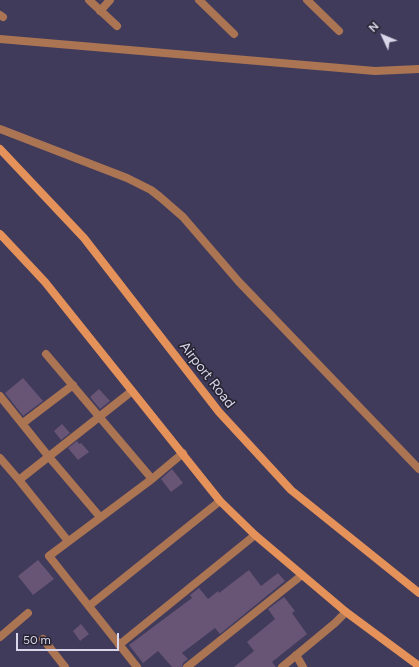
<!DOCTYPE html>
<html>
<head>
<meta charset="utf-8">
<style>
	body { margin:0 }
	#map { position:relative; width:419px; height:667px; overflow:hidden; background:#413b5b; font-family:Figtree,sans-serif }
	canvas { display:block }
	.north { position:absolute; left:363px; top:16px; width:40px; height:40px; -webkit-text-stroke:3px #272533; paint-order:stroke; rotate:314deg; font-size:11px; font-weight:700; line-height:16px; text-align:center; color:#d9d6ea }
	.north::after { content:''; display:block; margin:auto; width:14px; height:18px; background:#d9d6ea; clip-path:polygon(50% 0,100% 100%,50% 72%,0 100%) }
	.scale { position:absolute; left:16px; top:633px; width:103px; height:18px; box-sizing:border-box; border:2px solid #d9d6ea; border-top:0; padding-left:5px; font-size:12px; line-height:14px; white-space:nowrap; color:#d9d6ea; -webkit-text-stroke:3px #272533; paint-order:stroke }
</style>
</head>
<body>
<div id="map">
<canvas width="419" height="667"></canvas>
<div class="north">N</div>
<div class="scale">50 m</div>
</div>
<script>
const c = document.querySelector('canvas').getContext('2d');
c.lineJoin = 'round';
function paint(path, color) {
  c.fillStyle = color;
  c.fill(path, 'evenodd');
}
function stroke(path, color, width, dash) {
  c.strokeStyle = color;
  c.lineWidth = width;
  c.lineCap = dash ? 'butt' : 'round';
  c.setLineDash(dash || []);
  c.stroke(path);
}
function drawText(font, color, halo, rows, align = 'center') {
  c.font = font + ' Figtree,sans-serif';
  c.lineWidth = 3.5;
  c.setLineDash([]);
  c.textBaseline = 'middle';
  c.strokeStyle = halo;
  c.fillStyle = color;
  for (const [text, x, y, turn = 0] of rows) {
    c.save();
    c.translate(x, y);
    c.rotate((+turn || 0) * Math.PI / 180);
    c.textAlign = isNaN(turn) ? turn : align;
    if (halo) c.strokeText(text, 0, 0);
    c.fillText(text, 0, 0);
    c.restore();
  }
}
paint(new Path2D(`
	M 23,378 L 43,401 L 23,416 L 5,393 Z
	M 99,389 L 110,401 L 100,409 L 90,397 Z
	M 62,424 L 70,433 L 61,440 L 54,431 Z
	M 77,441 L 79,444 L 81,443 L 89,452 L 78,460 L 68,448 Z
	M 172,469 L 183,483 L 171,492 L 161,479 Z
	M 38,560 L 54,579 L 33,595 L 18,576 Z
	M 249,570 L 261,586 L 278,573 L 285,581 L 220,634 L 215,628 L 182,653 L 188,659 L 183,663 L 182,667 L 172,667 L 158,651 L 143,663 L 129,645 L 192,598 L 190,595 L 199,588 L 208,599 L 218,591 L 219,593 Z
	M 284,597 L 295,611 L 292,613 L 307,634 L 272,662 L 276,667 L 234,667 L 254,651 L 247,642 L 275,619 L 268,609 Z
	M 81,624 L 89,634 L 80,641 L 73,631 Z`), '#685474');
stroke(new Path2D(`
	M 89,0 L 117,26
	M 199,0 L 234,34
	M 307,0 L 339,31
	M 100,11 L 110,0
	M 0,15 L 3,17
	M 0,39 L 375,71 L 419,69
	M 46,354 L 152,479
	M 0,396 L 49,457 L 100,517
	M 23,423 L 73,385
	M 0,458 L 19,480
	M 68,541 L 19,480 L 132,391
	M 89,606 L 220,501
	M 0,637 L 28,613
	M 43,639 L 65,667
	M 119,645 L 255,535
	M 296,655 L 303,667
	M 137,667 L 49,556 L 152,479 L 183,453
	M 187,667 L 302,575
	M 282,667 L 335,623 L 346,612`), '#ab7554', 8);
stroke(new Path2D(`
	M 0,129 L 127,178 L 151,190 L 160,197 L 183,217 L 239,282 L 419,469`), '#ab7554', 8);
stroke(new Path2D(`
	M 0,149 L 84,238 L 219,412 L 291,490 L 419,593
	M 0,234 L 45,282 L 220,501 L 255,535 L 346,612 L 419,666`), '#e5915a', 8);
drawText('14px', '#d9d6ea', '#272533', [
	["Airport Road",207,375,52]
]);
</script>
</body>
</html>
